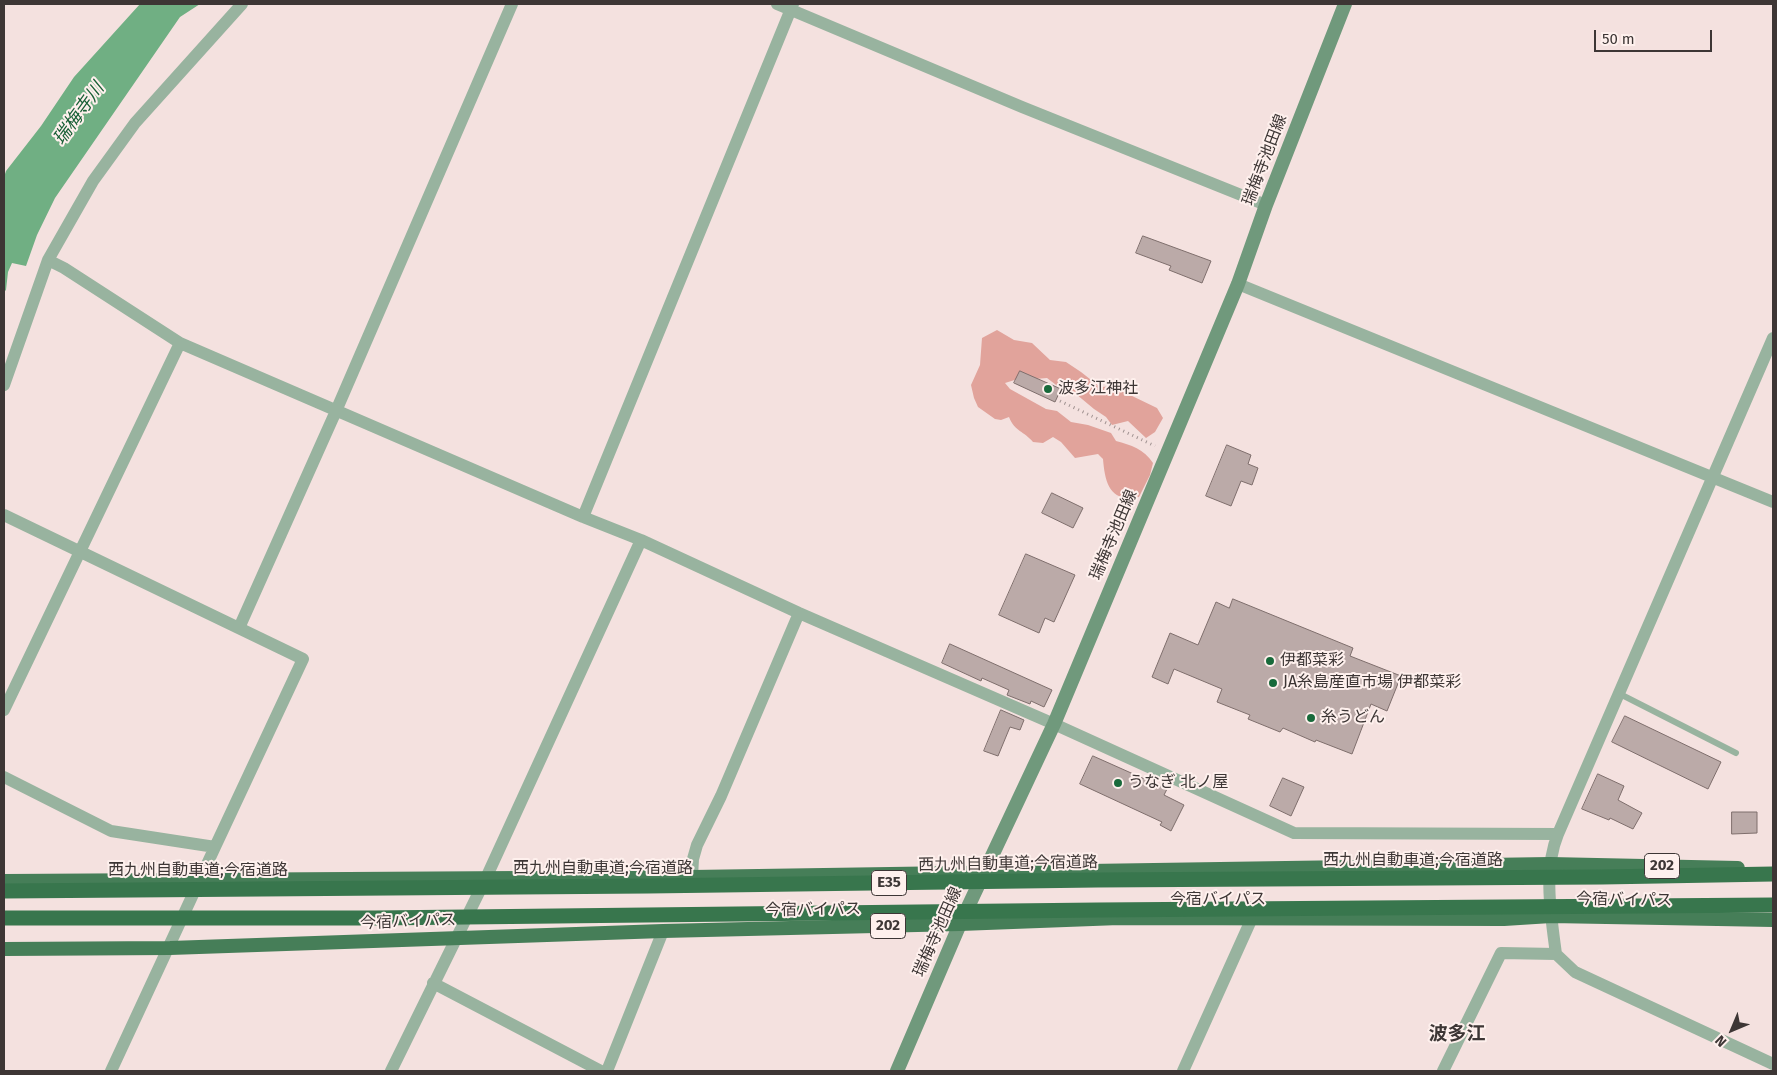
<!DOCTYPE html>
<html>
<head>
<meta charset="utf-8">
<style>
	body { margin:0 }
	#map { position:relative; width:1777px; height:1075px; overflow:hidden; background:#f4e1df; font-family:"Fira Sans",sans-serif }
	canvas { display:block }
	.frame { position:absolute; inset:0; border:5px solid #3d3635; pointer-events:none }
	.north { position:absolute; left:1707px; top:1005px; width:50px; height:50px; -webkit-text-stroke:4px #fef0ed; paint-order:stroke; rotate:225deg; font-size:14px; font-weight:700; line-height:20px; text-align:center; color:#3d3635 }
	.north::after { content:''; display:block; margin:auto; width:18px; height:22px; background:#3d3635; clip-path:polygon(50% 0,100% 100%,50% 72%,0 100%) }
	.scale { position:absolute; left:1594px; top:30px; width:118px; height:22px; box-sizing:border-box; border:2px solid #3d3635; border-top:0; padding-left:6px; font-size:15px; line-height:18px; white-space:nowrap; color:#3d3635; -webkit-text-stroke:4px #fef0ed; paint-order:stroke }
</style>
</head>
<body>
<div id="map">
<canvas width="1777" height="1075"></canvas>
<div class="frame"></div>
<div class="north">N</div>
<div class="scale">50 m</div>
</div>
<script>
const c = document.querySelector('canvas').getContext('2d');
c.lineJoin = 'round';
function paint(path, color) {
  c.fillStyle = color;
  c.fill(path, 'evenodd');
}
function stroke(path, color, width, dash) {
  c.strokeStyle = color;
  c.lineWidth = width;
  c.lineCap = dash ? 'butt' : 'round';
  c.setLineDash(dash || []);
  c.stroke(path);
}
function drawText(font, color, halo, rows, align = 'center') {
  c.font = font + ' "Fira Sans","Noto Sans JP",sans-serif';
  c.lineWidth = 4;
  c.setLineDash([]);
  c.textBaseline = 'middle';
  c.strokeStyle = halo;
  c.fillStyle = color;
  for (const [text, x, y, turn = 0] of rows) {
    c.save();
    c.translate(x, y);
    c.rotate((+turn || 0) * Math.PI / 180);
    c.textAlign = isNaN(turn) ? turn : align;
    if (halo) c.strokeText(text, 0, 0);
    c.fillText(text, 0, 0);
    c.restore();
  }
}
paint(new Path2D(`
	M 997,330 L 1014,340 L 1032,343 L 1050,360 L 1066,362 L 1081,372 L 1100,387 L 1120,386 L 1128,394 L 1157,408 L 1163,418 L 1155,432 L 1146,438 L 1128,421 L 1112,425 L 1106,417 L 1094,409 L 1076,394 L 1064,391 L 1047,378 L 1035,379 L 1026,374 L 1021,378 L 1005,383 L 1010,389 L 1046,409 L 1057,411 L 1071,422 L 1088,425 L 1111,433 L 1116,441 C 1131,445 1144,449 1153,463 L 1150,475 L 1139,497 C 1110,503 1105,483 1103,459 L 1098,454 L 1075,458 L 1061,442 L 1053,437 L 1043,443 L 1033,442 C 1024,431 1015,432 1009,417 L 1001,420 L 995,419 L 978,407 L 974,398 L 971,385 L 980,365 L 982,338 Z`), '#e1a39b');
paint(new Path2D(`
	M 140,4 L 200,4 L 180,17 L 55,198 L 37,235 L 26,266 L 12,263 L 8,272 L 6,290 L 4,292 L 4,177 L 6,171 L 41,126 L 74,77 Z`), '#70af83');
const building = new Path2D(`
	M 1143,236 L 1211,261 L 1202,283 L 1169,270 L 1171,266 L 1136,253 Z
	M 1020,371 L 1061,389 L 1055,402 L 1014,383 Z
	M 1227,445 L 1251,455 L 1248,464 L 1258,468 L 1252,485 L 1241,481 L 1231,506 L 1206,496 Z
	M 1052,493 L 1083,508 L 1073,528 L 1042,513 Z
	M 1026,554 L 1075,575 L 1054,622 L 1045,618 L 1039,633 L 999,615 Z
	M 1233,599 L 1353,648 L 1350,656 L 1401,676 L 1387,711 L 1371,704 L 1352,754 L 1316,740 L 1315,742 L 1283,728 L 1280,732 L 1248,719 L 1250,715 L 1217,702 L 1222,689 L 1174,669 L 1168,684 L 1152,677 L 1170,633 L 1198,645 L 1216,602 L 1229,608 Z
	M 950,644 L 1052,690 L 1044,707 L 1031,701 L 1030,704 L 1007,695 L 1009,690 L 982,678 L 981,681 L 942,663 Z
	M 1001,710 L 1024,720 L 1020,730 L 1010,727 L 998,756 L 984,751 Z
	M 1625,716 L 1721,762 L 1708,789 L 1612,742 Z
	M 1093,756 L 1167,789 L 1164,795 L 1184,805 L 1171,831 L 1160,825 L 1162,822 L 1080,784 Z
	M 1598,774 L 1624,786 L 1618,800 L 1642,813 L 1633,829 L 1610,818 L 1609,820 L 1582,809 Z
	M 1283,778 L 1304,787 L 1291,816 L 1270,806 Z
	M 1732,812 L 1757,812 L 1757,833 L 1732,834 Z`);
paint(building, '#bbaaa8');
stroke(building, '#7e6e6c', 1);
stroke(new Path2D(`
	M 1060,401 L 1155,446`), '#a09291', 3, [1, 4]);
stroke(new Path2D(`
	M 1618,693 L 1736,753`), '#98b39f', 6);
stroke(new Path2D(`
	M 777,4 L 1022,107 L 1266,205
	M 48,260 L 64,268 L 180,343 L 583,517 L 641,540 L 799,613 L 1054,724 L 1294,833 L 1558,834
	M 1238,284 L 1773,502
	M 1773,338 L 1558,834 C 1543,870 1551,916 1556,954 L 1575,972 L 1773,1064
	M 4,385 L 48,260 L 93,181 L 135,123 L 242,4
	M 4,515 L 303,659 L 215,847
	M 583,517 L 793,4
	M 239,628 L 336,411 L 512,4
	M 4,710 L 180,343
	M 4,777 L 111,831 L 215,847 L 111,1071
	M 692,877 L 693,859 L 697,845 L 721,796 L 799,613
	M 433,983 L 601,1071
	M 391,1071 L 486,878 L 641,540
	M 607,1071 L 663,931
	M 1183,1071 L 1252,918
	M 1443,1071 L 1501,953 L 1556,954`), '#98b39f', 12);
stroke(new Path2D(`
	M 897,1071 L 960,924 L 1054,724 L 1238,284 L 1266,205 L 1345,4`), '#70997c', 14);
stroke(new Path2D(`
	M 4,881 L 692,877 L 1550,864 L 1738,868
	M 4,949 L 170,948 L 663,931 L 960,924 L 1119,918 L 1504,919 L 1551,916 L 1773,920`), '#467e58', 14);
stroke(new Path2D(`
	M 4,891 L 648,886 L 1097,880 L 1602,877 L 1773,874
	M 4,918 L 375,918 L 1098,910 L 1773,905`), '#38764d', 15);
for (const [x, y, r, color] of [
	[1048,389,5,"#186a3b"],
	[1270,661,5,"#186a3b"],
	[1273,683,5,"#186a3b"],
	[1311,718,5,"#186a3b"],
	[1118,783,5,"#186a3b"]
]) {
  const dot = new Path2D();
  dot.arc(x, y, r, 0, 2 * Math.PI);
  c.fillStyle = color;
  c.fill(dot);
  stroke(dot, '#fef0ed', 2);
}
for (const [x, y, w] of [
	[1662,866,35],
	[889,883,35],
	[888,926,35]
]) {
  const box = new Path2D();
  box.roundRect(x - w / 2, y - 12.5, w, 25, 4);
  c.fillStyle = '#fef0ed';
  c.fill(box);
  stroke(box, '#3d3635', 1);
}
drawText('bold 15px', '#3d3635', null, [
	["202",1662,866],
	["E35",889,883],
	["202",888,926]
]);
drawText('16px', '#3d3635', '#fef0ed', [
	["瑞梅寺池田線",1265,160,-69],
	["瑞梅寺池田線",1114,535,-67],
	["西九州自動車道;今宿道路",1413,861],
	["西九州自動車道;今宿道路",1008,864,-1],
	["西九州自動車道;今宿道路",603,869],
	["西九州自動車道;今宿道路",198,871],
	["今宿バイパス",1218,900],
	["今宿バイパス",1624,900,1],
	["今宿バイパス",813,910,-1],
	["今宿バイパス",408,922,-2],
	["瑞梅寺池田線",938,932,-66]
]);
drawText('16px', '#3d3635', '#fef0ed', [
	["波多江神社",1058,389],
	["伊都菜彩",1280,661],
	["JA糸島産直市場 伊都菜彩",1283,683],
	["糸うどん",1321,718],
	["うなぎ 北ノ屋",1128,783]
], 'left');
drawText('italic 18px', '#185f35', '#fef0ed', [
	["瑞梅寺川",79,114,-54]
]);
drawText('bold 19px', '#3d3635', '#fef0ed', [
	["波多江",1457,1035]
]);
</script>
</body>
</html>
